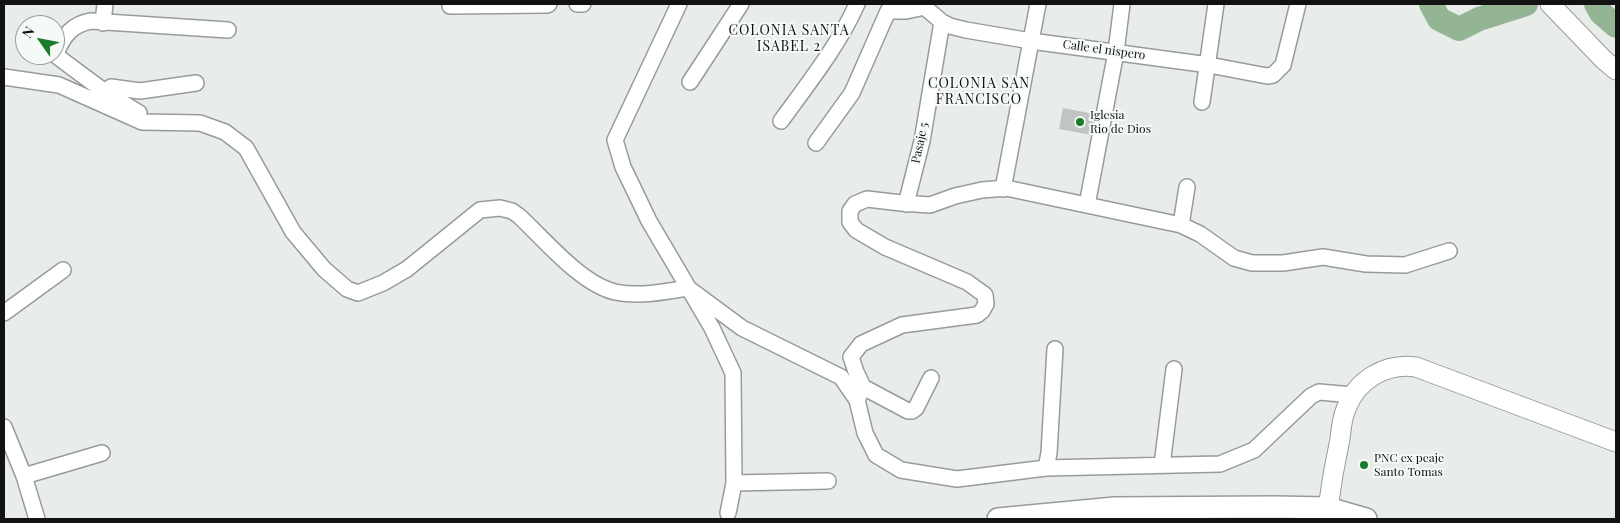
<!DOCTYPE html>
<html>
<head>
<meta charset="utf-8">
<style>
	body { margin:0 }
	#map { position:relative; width:1620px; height:523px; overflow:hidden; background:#e9ede9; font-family:"Playfair Display",serif }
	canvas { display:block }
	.frame { position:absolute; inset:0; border:5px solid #111211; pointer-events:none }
	.north { position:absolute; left:15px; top:15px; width:50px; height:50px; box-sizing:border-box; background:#f6faf6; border:1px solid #9a9d9a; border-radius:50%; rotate:303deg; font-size:14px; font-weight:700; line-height:20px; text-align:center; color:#111211 }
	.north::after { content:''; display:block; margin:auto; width:18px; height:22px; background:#1a7b2d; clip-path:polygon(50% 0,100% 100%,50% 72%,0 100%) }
</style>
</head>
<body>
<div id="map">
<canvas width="1620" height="523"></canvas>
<div class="frame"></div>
<div class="north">N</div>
</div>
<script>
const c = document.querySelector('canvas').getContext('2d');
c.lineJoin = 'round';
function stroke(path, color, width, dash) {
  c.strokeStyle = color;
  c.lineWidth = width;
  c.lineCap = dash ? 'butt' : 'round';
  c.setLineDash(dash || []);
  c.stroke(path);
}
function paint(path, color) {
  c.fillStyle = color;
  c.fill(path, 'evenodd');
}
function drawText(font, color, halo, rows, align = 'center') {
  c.font = font + ' "Playfair Display",serif';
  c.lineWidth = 4;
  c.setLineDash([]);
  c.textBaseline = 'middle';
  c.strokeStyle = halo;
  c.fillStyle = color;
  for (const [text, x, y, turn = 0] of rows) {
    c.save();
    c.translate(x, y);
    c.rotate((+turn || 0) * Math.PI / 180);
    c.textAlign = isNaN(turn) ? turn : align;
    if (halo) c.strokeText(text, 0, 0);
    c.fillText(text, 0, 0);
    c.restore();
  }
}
stroke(new Path2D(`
	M 1431,4 L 1439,19 L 1459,29 L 1479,19 L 1526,4
	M 1596,4 L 1601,13 L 1616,26`), '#93b594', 24);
paint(new Path2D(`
	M 1063,108 L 1095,114 L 1091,135 L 1059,129 Z`), '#c1c5c1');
const minor = new Path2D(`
	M 577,4 L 583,4
	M 679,4 L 615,140 L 623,167 L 649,221 L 712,328 L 733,373 L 734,483 L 728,513
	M 921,4 L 942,22 L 950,26 L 966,30 L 1031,41 L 1209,65 L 1267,76 L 1273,75 L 1283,65 L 1298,4
	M 450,6 L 547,5 L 549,4
	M 103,23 L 105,4
	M 4,77 L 59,85 L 142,122 L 200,123 L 225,132 L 246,148 L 293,232 L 324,269 L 347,289 L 358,293 L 383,283 L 407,269 L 480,210 L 500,208 L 512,211 L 519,216 C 545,240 581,284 615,292 C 639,297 664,292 688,288
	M 690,82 L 741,4
	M 105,92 L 111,87 L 140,91 L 196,83
	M 1202,102 L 1216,4
	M 139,113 L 105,92 L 58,57 L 57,51 C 64,35 73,24 91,21 L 228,30
	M 781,121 C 807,85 839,45 857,4
	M 816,143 L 852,93 L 888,11 L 906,11 L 925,7
	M 1003,189 L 1038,4
	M 906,204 L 922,141 L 942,22
	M 1087,205 L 1116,52 L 1122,4
	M 1181,225 L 1187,187
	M 688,288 L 742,328 L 841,377 L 857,400 L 865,433 L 876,455 L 901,470 L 957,479 L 1046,468 L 1220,464 L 1254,450 L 1311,396 L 1319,392 L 1353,395
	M 4,313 L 63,270
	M 863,387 L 908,411 L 912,411 L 916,408 L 931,378
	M 857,400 L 863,387 L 856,372 L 851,357 L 861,344 L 902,325 L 977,315 L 982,311 L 986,304 L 985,295 L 967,282 L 885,247 L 856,230 L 850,222 L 850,211 L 855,204 L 867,199 L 901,203 L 930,205 L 955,196 L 982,190 L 1006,188 L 1181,225 L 1200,234 L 1234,258 L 1252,263 L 1283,263 L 1323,257 L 1366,264 L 1405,265 L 1449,251
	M 4,427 L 24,476 L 37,519
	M 1162,465 L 1174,369
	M 1046,468 L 1049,453 L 1055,349
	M 24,476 L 102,453
	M 734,483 L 828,481`);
const major = new Path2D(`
	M 1550,4 L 1604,60 L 1616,70
	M 1328,508 C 1331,485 1335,462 1340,439 C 1341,429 1342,418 1346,409 C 1357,379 1386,363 1416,367 L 1616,442`);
const highway = new Path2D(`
	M 998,519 L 1115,508 L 1274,507 L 1328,508 L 1366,519`);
stroke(minor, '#989c98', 18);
stroke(major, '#989c98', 21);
stroke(highway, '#989c98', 24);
stroke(minor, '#fff', 15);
stroke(major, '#fff', 19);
stroke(highway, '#fff', 21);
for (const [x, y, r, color] of [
	[1080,122,5,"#1a7b2d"],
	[1364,465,5,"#1a7b2d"]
]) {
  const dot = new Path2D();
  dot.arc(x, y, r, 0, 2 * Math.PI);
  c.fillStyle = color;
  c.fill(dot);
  stroke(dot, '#f6faf6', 2);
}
drawText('12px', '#111211', '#f6faf6', [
	["Calle el nispero",1104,50,8],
	["Pasaje 5",920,143,-78]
]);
drawText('12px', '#111211', '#f6faf6', [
	["Iglesia",1090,115],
	["Rio de Dios",1090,129],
	["PNC ex peaje",1374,458],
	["Santo Tomas",1374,472]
], 'left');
c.letterSpacing = '1px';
drawText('14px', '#111211', '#f6faf6', [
	["COLONIA SANTA",789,31],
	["ISABEL 2",789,47],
	["COLONIA SAN",979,84],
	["FRANCISCO",979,100]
]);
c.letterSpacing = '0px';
</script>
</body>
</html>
